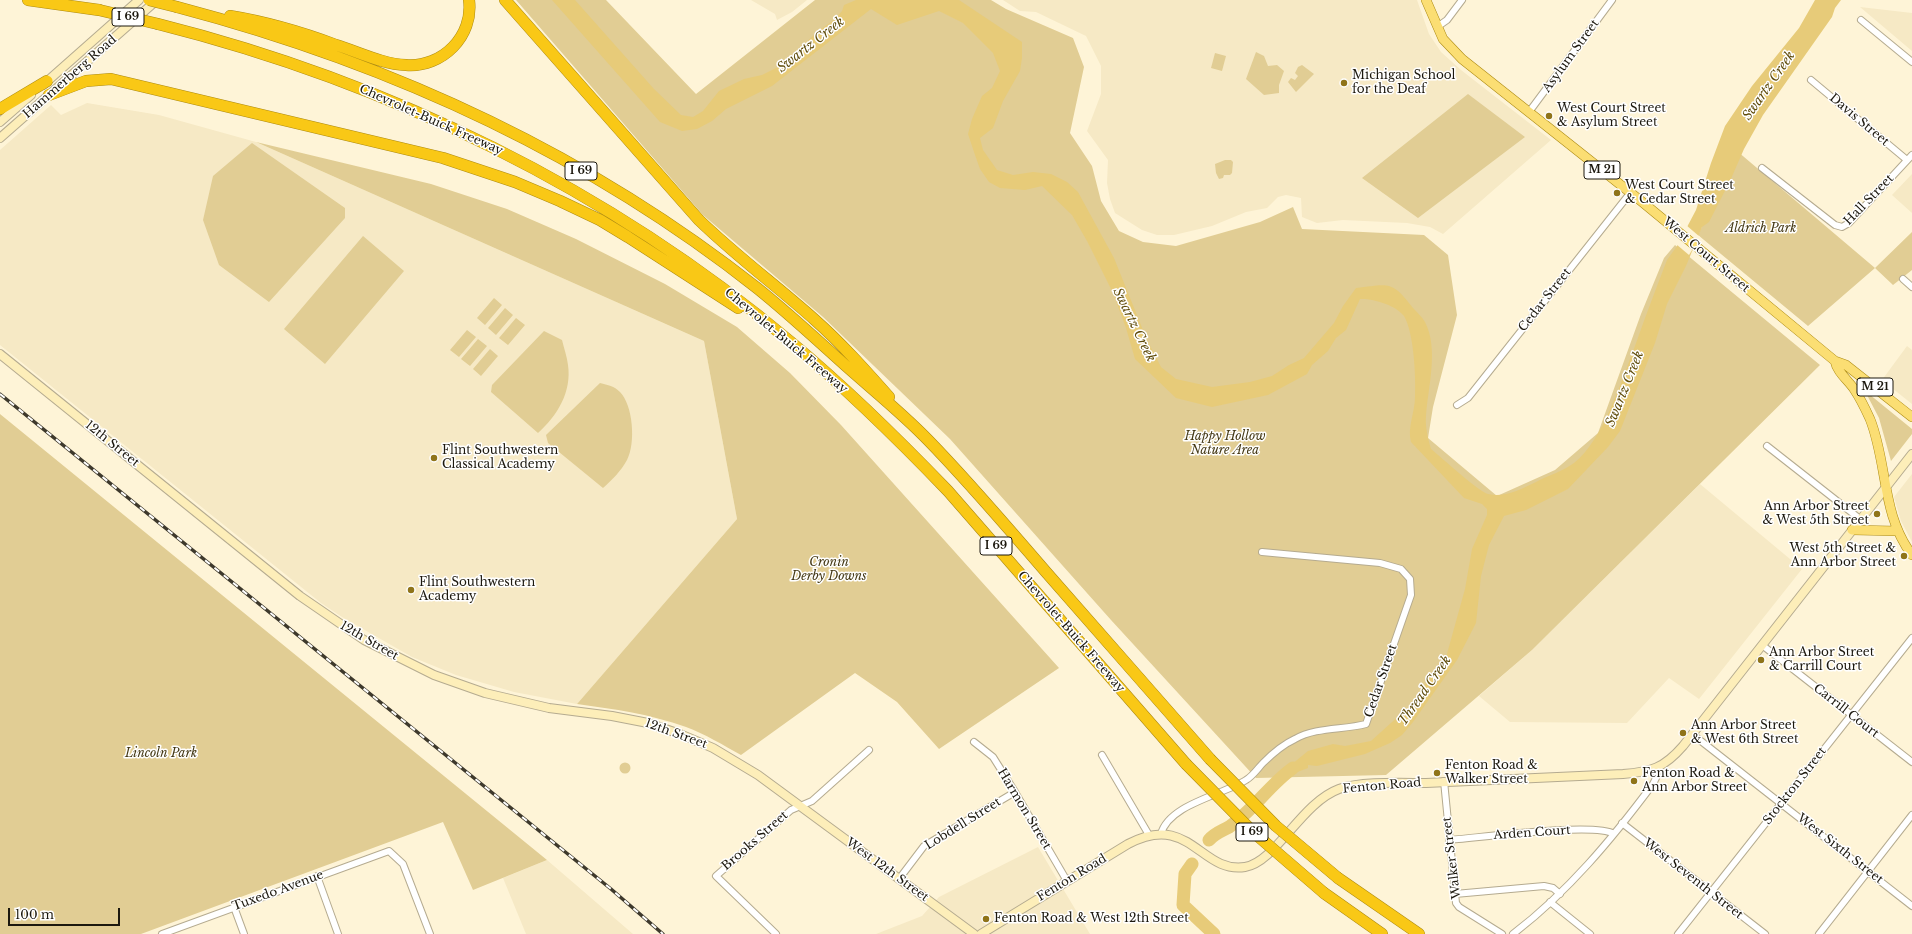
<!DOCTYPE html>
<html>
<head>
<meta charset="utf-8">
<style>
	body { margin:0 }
	#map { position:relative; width:1912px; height:934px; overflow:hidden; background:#fef4d7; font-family:"Libre Baskerville",serif }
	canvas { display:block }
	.scale { position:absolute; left:8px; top:908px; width:112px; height:18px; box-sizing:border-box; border:2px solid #1c180e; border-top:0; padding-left:5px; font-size:12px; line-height:14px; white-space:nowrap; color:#1c180e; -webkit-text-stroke:3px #fff; paint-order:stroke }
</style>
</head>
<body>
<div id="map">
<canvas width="1912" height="934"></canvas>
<div class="scale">100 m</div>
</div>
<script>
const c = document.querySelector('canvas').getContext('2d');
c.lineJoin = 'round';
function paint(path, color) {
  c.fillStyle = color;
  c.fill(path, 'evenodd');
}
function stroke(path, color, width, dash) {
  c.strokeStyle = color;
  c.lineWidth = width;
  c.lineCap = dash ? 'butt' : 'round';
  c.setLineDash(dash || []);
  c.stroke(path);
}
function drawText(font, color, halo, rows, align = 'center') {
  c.font = font + ' "Libre Baskerville",serif';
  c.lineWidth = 3;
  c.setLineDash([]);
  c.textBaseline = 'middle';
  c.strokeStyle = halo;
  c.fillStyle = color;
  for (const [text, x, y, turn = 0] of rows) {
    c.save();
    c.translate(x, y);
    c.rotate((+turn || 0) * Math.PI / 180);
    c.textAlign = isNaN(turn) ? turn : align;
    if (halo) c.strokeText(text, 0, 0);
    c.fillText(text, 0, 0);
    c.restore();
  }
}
paint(new Path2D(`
	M 751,0 L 807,0 L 792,12 L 777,20 L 775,14 Z
	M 1003,0 L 1417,0 L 1429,34 L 1441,52 L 1461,70 L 1551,140 L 1443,234 L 1430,227 L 1407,223 L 1343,220 L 1317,223 L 1302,217 L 1301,198 L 1286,195 L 1278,197 L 1267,208 L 1246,212 L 1212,226 L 1174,235 L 1157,235 L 1142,230 L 1115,213 L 1110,199 L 1107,183 L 1108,160 L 1087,131 L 1101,94 L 1101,66 L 1086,36 L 1036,12 L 1020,11 Z
	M 1860,7 L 1912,13 L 1912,51 Z
	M 87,103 L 159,115 L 256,142 L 704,341 L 737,519 L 577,704 L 514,692 L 456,675 L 412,657 L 342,617 L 321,603 L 0,345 L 0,150 L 51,105 L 61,115 Z
	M 1912,174 L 1912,213 L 1892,195 Z
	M 1907,346 L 1912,350 L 1912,404 L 1882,380 Z
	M 1912,474 L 1912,542 L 1901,521 L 1894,497 Z
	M 1700,484 L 1802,569 L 1699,699 L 1669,678 L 1627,723 L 1510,722 L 1479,696 L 1532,650 Z
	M 1038,847 L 1090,934 L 876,934 L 922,916 L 939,897 Z
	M 547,860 L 633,934 L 526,934 L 503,878 Z`), '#f6e9c5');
paint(new Path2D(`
	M 516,0 L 606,0 L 696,94 L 815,0 L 991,0 L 1006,9 L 1073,38 L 1084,67 L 1070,133 L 1092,166 L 1101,201 L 1119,231 L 1143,242 L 1176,246 L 1260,222 L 1293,207 L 1302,229 L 1424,235 L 1448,255 L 1457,315 L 1433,407 L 1428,438 L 1497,496 L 1555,470 L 1598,433 L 1641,314 L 1664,258 L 1675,245 L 1820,365 L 1532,650 L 1386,775 L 1256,778 L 1111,620 L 950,439 L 823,317 L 703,215 Z
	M 1256,52 L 1264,56 L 1268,66 L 1277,65 L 1284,71 L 1279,85 L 1279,93 L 1264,95 L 1246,79 Z
	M 1215,53 L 1226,56 L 1222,71 L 1211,68 Z
	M 1302,65 L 1314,74 L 1296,92 L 1288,82 L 1291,78 L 1295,80 L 1298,76 L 1295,73 L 1298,67 Z
	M 1468,94 L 1525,137 L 1418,218 L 1362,178 Z
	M 256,142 L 431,184 L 507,209 L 576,239 L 665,284 L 737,327 L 790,373 L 841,425 L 1059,668 L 939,749 L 897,702 L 855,673 L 741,755 C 723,745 705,734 686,727 C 650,714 614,709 577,704 L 737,519 L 704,341 Z
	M 252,143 L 345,208 L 345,218 L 269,302 L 219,265 L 203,220 L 213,176 Z
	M 1737,151 L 1875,268 L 1912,232 L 1912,270 L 1893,285 L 1875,268 L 1808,326 L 1698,235 Z
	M 1225,160 L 1231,160 L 1233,162 L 1232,173 L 1230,175 L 1224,175 L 1223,178 L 1219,179 L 1216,173 L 1215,164 Z
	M 363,236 L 404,271 L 325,364 L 284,329 Z
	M 494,298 L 502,305 L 485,325 L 477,318 Z
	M 505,308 L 513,315 L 496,335 L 488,328 Z
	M 516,318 L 525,325 L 508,345 L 499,338 Z
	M 467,330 L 476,337 L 459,357 L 450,350 Z
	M 544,331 L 562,340 C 564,348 567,357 568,365 C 572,392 557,416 538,433 L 491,392 L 492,385 Z
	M 478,339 L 487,346 L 470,366 L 461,359 Z
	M 490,349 L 498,356 L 481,376 L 473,369 Z
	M 600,383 C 608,385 614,386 620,392 C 633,405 636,443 627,460 C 621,471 612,480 603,488 L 548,443 L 546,435 Z
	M 1869,394 L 1912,429 L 1912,434 L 1891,461 L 1879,418 L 1867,395 Z
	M 0,414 L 547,860 L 473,890 L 443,822 L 141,934 L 0,934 Z
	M619.5 768a5.5 5.5 0 1 1 11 0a5.5 5.5 0 1 1-11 0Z`), '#e1cd94');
paint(new Path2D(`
	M 552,0 L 575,0 L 654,89 L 681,115 L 693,117 L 703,111 L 719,91 L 744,79 L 762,75 L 784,64 L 817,32 L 834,20 L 842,11 L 844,5 L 856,0 L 959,0 L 1022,42 L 1022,58 L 1020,71 L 1003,101 L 993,128 L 980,138 L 983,150 L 997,170 L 1013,175 L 1033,172 L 1051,174 L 1067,182 L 1078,192 L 1114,258 L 1147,340 L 1161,367 L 1176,379 L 1212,387 L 1250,382 L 1272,376 L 1289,365 L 1304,358 L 1334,323 L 1343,306 L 1356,288 C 1389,284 1392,280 1413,308 C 1417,312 1422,317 1425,322 C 1439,349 1428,387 1426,416 C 1425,426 1428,439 1431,449 C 1441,457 1479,492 1488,494 C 1505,498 1521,489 1536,482 C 1549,475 1562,472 1574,463 C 1603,441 1622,379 1635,346 C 1645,317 1656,289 1667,260 L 1677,246 L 1696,210 L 1711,163 L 1725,126 L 1752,86 L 1799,28 L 1815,0 L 1841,0 L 1835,8 L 1832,17 L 1763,115 L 1744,149 L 1730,181 L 1709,222 L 1702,227 L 1686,266 L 1667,304 L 1655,343 L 1620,431 L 1608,447 L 1568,489 L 1526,510 L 1504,516 L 1489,545 L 1481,576 L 1476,623 L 1457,660 L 1413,722 L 1402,735 L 1390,743 L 1365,754 L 1317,766 L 1308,765 L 1308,768 L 1292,774 L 1289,778 L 1275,778 L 1308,751 L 1333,744 L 1345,746 L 1371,741 L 1412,704 L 1439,664 L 1445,661 L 1465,589 L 1472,549 L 1487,515 L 1487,509 L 1482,504 L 1464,498 L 1411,442 C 1407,428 1415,412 1415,397 C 1416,377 1414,333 1404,316 C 1396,305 1372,298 1360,299 L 1346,330 L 1336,338 L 1328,351 L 1312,365 L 1307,374 L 1268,395 L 1212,407 L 1176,398 L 1135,359 L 1126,328 L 1113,293 L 1087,241 L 1072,215 L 1042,186 L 1025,190 L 1000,188 L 989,182 L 980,169 L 975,155 L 968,134 L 972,119 L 982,96 L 992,88 L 1000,71 L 993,53 L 963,23 L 939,11 L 897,25 L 871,9 L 772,86 L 726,109 L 712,121 L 697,129 L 682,131 L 660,122 Z`), '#e7cb79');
paint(new Path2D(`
	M 1686,225 L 1700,237 L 1689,255 L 1676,244 Z`), '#fef4d7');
stroke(new Path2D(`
	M 1209,840 C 1215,833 1222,831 1229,827 C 1254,810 1269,785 1293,768
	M 1192,864 L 1185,874 L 1183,905 L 1214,934`), '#e7cb79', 13);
const street = new Path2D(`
	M 1861,20 L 1912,62
	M 1437,27 L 1447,20 L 1462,0
	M 1811,80 L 1907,160
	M 1529,112 L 1612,0
	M 1762,168 L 1835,225 L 1842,227 L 1849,223 L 1912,155
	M 1903,279 L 1912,287
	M 1457,405 L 1468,398 L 1631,192
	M 1767,446 L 1860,519
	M 1762,645 L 1912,762
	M 1692,734 L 1912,906
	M 974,742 L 993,757 L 1015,792 L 1067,881
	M 1102,755 L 1149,835
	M 1444,781 L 1456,903 L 1459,907 L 1502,934
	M 1622,823 L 1765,934
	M 1161,834 C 1169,804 1223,795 1246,780 C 1253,776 1258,768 1263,763 C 1272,754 1284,744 1295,739 C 1316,727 1343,730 1366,724 L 1411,595 L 1410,579 L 1401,569 L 1380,563 L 1262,552
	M 1449,840 C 1477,838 1595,822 1614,834
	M 317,876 L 338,934
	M 899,879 L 924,846 L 1015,792
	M 1455,894 L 1544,886 L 1553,888 L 1560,894
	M 1550,902 L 1590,934
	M 234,907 L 244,934
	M 162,934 L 389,851 L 403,864 L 430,934
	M 776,934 L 716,876 L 791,810 L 812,801 L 869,750
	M 1513,934 C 1568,892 1612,839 1653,784 L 1657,776 L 1656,769
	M 1678,934 L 1912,638
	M 1819,934 L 1912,815`);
const secondary = new Path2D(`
	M 43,85 L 139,0
	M 0,122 L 31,95
	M 0,138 L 157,0
	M 0,354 L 300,596 L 364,640 L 434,675 L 485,693 L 549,708 L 612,716 L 648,723 L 680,734 L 713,748 L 758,775 L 974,934
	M 981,934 L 1128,844 C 1190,811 1200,874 1245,867 C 1276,862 1301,803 1339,789 C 1361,781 1402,783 1426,783 C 1492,780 1558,777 1623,774 C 1651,772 1664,768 1683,746 L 1912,454`);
const primary = new Path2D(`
	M 1426,0 L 1443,39 L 1462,59 L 1641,201 L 1835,361 L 1846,365 L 1912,417
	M 1835,361 C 1837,372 1848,380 1854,389 C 1860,398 1865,408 1870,419 C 1888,464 1881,514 1912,555
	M 1852,530 L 1898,531`);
const highway = new Path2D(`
	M 28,0 L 99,10
	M 505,0 L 699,220 C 736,256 777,286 815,320 C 842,344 865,370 889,397
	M 177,7 C 386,62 586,153 757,288 C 787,312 816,339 845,365 C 873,390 902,413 928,440 C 969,482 1007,527 1046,572 C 1101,634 1155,697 1210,759
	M 230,16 C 267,22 301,32 336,45 C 359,52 382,64 406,65 C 442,68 474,36 469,0
	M 158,24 C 389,82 609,189 792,343 C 847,389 898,439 948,491 L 1186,764
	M 49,95 L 86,81 L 111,79 L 443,158 L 515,182 L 560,201 L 600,220 L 628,237 L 738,308
	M 0,109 L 47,81
	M 1338,878 L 1419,934
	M 1324,893 L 1382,934`);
stroke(street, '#b5ab90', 8);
stroke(secondary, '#b5ab90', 10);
stroke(primary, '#ac8a13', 10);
stroke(highway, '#ac8a13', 12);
stroke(street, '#fff', 6);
stroke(secondary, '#fdeeb9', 8);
stroke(primary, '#fbde73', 9);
stroke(highway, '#f9c816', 11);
const rail = new Path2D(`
	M 0,394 L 611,889 L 663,934`);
stroke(rail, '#3e392c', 3.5);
stroke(rail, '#fff', 2, [6]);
const highwayBridge = new Path2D(`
	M 149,0 L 177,7
	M 99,10 L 158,24
	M 1210,759 L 1276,826 L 1338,878
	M 1186,764 L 1252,831 L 1324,893`);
stroke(highwayBridge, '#ac8a13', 12, []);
stroke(highwayBridge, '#f9c816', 11);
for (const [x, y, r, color] of [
	[1344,83,4,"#8f7419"],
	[1549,116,4,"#8f7419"],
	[1617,193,4,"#8f7419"],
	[434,458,4,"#8f7419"],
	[1877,514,4,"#8f7419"],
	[1904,556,4,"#8f7419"],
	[411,590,4,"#8f7419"],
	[1761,660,4,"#8f7419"],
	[1683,733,4,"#8f7419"],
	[1437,773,4,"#8f7419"],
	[1634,781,4,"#8f7419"],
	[986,919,4,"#8f7419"]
]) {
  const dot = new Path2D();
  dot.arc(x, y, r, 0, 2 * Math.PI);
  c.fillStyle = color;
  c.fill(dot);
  stroke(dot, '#fff', 1.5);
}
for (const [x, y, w] of [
	[128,17,32],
	[1602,170,36],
	[581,171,32],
	[1875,387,36],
	[996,546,32],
	[1252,832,32]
]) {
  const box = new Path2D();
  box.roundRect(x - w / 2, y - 9, w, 18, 3);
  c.fillStyle = '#fff';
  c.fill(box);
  stroke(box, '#1c180e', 1);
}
drawText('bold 11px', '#1c180e', null, [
	["I 69",128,17],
	["M 21",1602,170],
	["I 69",581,171],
	["M 21",1875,387],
	["I 69",996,546],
	["I 69",1252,832]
]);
drawText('12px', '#1c180e', '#fff', [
	["Asylum Street",1571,56,-54],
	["Hammerberg Road",70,77,-41],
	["Chevrolet-Buick Freeway",431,120,24],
	["Davis Street",1859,120,40],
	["Hall Street",1869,200,-46],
	["West Court Street",1706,255,40],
	["Cedar Street",1545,300,-52],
	["Chevrolet-Buick Freeway",786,341,40],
	["12th Street",112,444,39],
	["Chevrolet-Buick Freeway",1071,632,49],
	["12th Street",369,641,30],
	["Cedar Street",1381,681,-71],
	["Carrill Court",1846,711,38],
	["12th Street",676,734,20],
	["Fenton Road",1382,786,-5],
	["Stockton Street",1795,786,-52],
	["Harmon Street",1024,809,59],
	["Lobdell Street",963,824,-32],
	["Arden Court",1532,833,-4],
	["Brooks Street",755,841,-41],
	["West Sixth Street",1840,849,38],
	["Walker Street",1452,858,-97],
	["West 12th Street",887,870,36],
	["Fenton Road",1072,878,-31],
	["West Seventh Street",1693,879,38],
	["Tuxedo Avenue",278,891,-20]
]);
drawText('12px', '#1c180e', '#fff', [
	["Michigan School",1352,76],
	["for the Deaf",1352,90],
	["West Court Street",1557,109],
	["& Asylum Street",1557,123],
	["West Court Street",1625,186],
	["& Cedar Street",1625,200],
	["Flint Southwestern",442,451],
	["Classical Academy",442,465],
	["Ann Arbor Street",1869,507,"right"],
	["& West 5th Street",1869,521,"right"],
	["West 5th Street &",1896,549,"right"],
	["Ann Arbor Street",1896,563,"right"],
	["Flint Southwestern",419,583],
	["Academy",419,597],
	["Ann Arbor Street",1769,653],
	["& Carrill Court",1769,667],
	["Ann Arbor Street",1691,726],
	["& West 6th Street",1691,740],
	["Fenton Road &",1445,766],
	["Walker Street",1445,780],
	["Fenton Road &",1642,774],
	["Ann Arbor Street",1642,788],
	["Fenton Road & West 12th Street",994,919]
], 'left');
drawText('italic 12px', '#443814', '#fff', [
	["Aldrich Park",1761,229],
	["Happy Hollow",1225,437],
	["Nature Area",1225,451],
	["Cronin",829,563],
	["Derby Downs",829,577],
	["Lincoln Park",161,754]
]);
drawText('italic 13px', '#5f4b09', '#fff', [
	["Swartz Creek",811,45,-38],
	["Swartz Creek",1769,86,-55],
	["Swartz Creek",1134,325,64],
	["Swartz Creek",1625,389,-68],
	["Thread Creek",1425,691,-55]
]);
</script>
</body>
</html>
